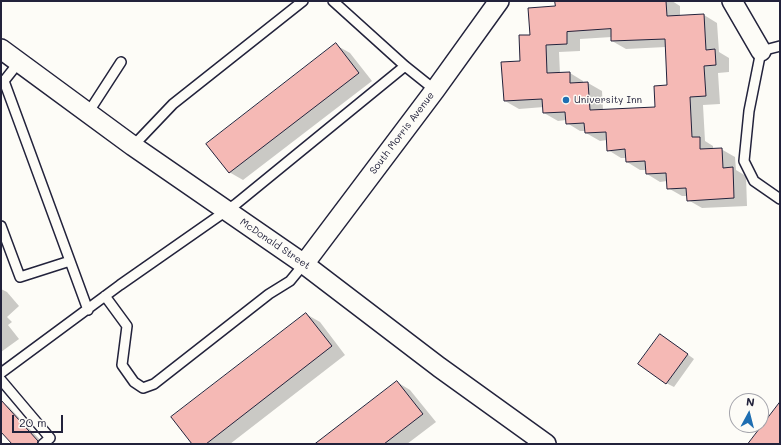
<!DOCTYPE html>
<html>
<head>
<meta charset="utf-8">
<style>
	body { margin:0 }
	#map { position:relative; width:781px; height:445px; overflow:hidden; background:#fdfcf7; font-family:Mali,sans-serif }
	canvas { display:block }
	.frame { position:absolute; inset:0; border:2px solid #22223b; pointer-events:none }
	.north { position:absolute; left:729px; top:393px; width:40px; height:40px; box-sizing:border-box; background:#fdfcf7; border:1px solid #a5a5ac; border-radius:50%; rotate:7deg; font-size:11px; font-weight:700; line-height:16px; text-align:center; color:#22223b }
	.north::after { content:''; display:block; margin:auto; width:14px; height:18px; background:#1f6fb2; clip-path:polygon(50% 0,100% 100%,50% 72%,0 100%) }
	.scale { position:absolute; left:12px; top:415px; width:51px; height:18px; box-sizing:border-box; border:2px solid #22223b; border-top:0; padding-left:5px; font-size:12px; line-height:14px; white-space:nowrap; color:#22223b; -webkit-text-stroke:3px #fdfcf7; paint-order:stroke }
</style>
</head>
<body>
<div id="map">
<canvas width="781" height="445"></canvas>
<div class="frame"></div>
<div class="north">N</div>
<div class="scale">20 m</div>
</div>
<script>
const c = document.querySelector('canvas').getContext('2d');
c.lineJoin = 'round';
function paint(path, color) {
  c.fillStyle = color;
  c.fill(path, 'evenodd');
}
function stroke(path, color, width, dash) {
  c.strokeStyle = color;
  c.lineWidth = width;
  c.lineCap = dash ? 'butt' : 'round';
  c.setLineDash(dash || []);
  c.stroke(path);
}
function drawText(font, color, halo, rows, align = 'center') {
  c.font = font + ' Mali,sans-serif';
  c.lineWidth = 3;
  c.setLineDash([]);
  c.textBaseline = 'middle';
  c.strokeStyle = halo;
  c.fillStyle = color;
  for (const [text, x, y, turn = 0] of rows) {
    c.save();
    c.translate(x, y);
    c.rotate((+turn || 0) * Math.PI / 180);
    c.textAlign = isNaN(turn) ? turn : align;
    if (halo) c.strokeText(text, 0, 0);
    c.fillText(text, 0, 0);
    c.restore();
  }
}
paint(new Path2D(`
	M 556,1 L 672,1 L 680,6 L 680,16 L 704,15 L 717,23 L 719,52 L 729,58 L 729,72 L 718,73 L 720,104 L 703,105 L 705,141 L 713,146 L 713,150 L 721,149 L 735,157 L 736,170 L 746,176 L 747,206 L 702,208 L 688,200 L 688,196 L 682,196 L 668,188 L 667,181 L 660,182 L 647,174 L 646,170 L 640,170 L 627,162 L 626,158 L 621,158 L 608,150 L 607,140 L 600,141 L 586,133 L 586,131 L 580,131 L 567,123 L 566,120 L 558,121 L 544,113 L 544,107 L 519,109 L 505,101 L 531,36 L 556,7 ZM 612,37 L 612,41 L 626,49 L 666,47 L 668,86 L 656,108 L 603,110 L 602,91 L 588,83 L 583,83 L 583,81 L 570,73 L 560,74 L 559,52 L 580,51 L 580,39 Z
	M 336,45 L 350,53 L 372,81 L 243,180 L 229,172 Z
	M 1,289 L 7,292 L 19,306 L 7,317 L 12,322 L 8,325 L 19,339 L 1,352 Z
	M 306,314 L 320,322 L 345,355 L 230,444 L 193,444 Z
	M 668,340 L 694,359 L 674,387 L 666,383 Z
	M 397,382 L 410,390 L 436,422 L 407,444 L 316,444 Z
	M 2,402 L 9,407 L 43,443 L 13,444 L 1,430 Z`), '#0003');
const building = new Path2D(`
	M 555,1 L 666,1 L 667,16 L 704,14 L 706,50 L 715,49 L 716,65 L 704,66 L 706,96 L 690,97 L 692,137 L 700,137 L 700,149 L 722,148 L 723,168 L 733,167 L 734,198 L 687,201 L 686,188 L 667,189 L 666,173 L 646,174 L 645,161 L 626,162 L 625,149 L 607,151 L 606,132 L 585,133 L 584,123 L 566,124 L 565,112 L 543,113 L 542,99 L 504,101 L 501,62 L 520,61 L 519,35 L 530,35 L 528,8 L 555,6 ZM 611,29 L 611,41 L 665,39 L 667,85 L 654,86 L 655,107 L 590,110 L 588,82 L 570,83 L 570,72 L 547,73 L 546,45 L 567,44 L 567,32 Z
	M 336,43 L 359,73 L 229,173 L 206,144 Z
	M 306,313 L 332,346 L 206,444 L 192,444 L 171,417 Z
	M 660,334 L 688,354 L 666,384 L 638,364 Z
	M 397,381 L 423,414 L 384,444 L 315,444 Z
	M 1,400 L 38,441 L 37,444 L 12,444 L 1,432 Z
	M 780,402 L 780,444 L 748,444 Z`);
paint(building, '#f5b9b5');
stroke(building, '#22223b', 1);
const service = new Path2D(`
	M 333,1 L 405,66 L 435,90
	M 780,46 L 761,51 L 749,111 L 744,161 L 754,181 L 780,199
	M 4,81 L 88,310
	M 1,82 L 4,81 L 19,62
	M 88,113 L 121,62
	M 133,146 L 173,104 L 303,1
	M 1,226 L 20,277 L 70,261
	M 105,296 L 127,326 L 122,365 L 134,382 L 143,388 L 154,384 L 269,294 L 290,281 L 304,264
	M 1,373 L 120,285 L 236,204 L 405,66
	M 1,380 L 50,438 L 43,444`);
const minor = new Path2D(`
	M 732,1 L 761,51
	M 1,49 L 133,146 L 304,264 L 439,367 L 546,444
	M 304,264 L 435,90 L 499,1`);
stroke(service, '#22223b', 12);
stroke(minor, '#22223b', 22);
stroke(service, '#fdfcf7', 9);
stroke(minor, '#fdfcf7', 19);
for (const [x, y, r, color] of [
	[566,100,4,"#1f6fb2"]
]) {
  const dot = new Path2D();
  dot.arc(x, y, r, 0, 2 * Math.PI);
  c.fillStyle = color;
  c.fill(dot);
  stroke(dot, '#fdfcf7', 1.5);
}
drawText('10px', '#22223b', '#fdfcf7', [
	["University Inn",574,100]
], 'left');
drawText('10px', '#22223b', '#fdfcf7', [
	["South Morris Avenue",402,133,-53],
	["McDonald Street",275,244,34]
]);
</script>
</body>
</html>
